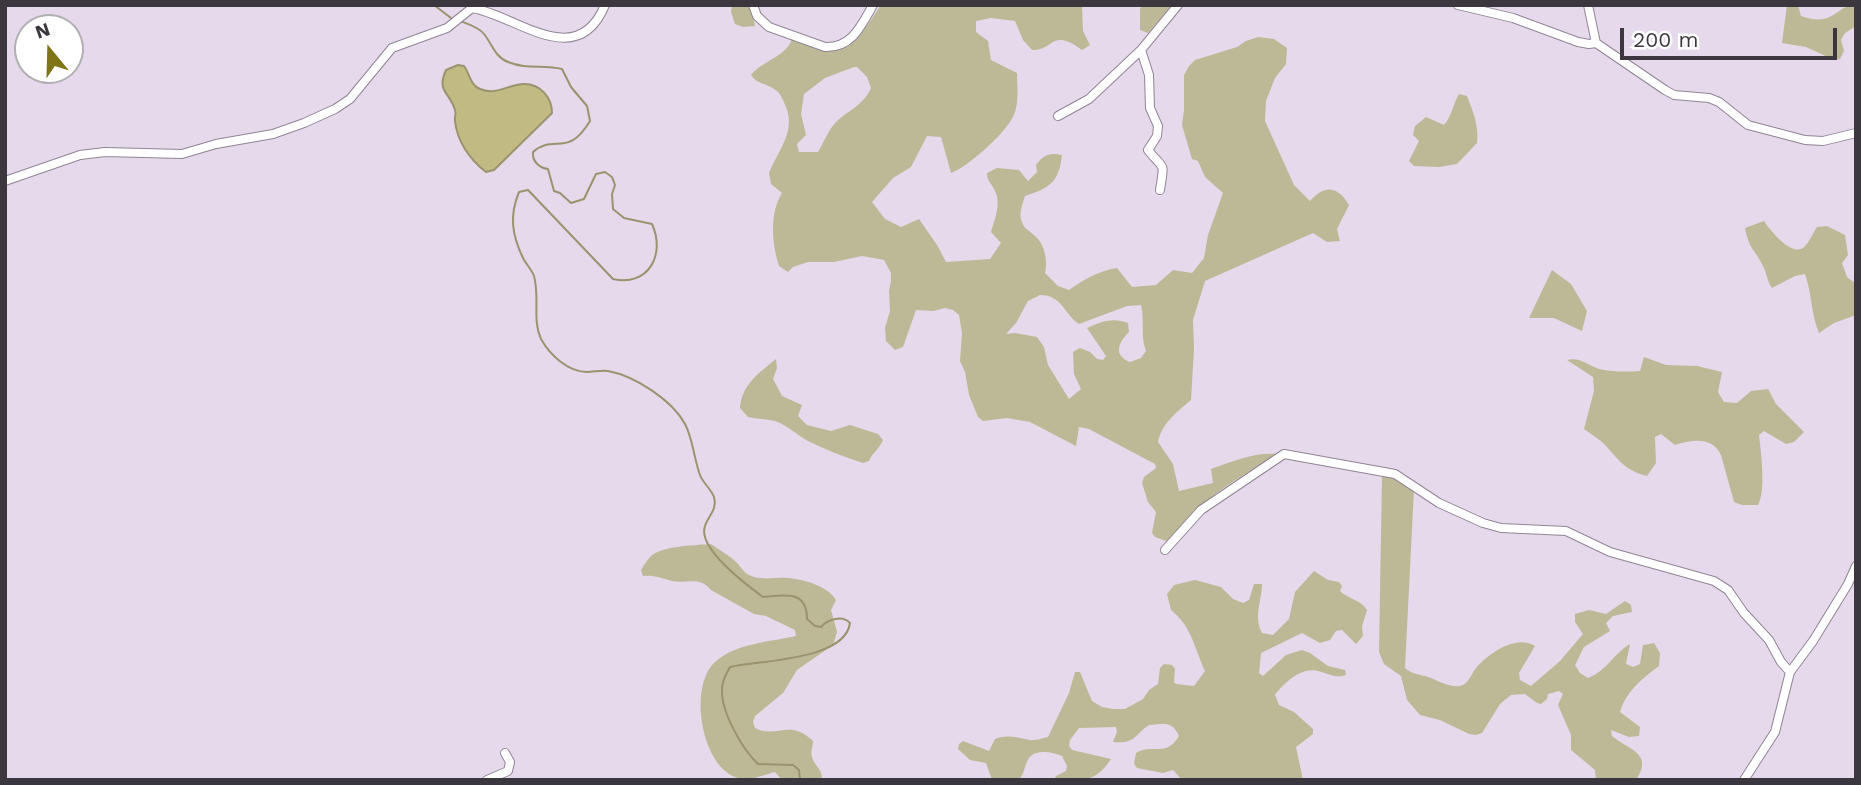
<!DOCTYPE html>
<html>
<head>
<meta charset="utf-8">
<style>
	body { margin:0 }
	#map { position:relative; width:1861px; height:785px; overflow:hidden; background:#e6d9eb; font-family:"Work Sans",sans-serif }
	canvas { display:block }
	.frame { position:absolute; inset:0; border:7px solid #3c373e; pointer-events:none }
	.north { position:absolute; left:14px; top:14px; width:70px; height:70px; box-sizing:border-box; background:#fff; border:2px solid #b1afb2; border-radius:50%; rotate:341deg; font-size:19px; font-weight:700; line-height:28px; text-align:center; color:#3c373e }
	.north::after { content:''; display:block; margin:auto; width:24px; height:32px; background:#7f7518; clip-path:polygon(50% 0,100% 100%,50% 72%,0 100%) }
	.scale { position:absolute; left:1620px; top:28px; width:217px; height:32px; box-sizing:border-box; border:4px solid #3c373e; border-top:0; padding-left:9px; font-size:21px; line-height:24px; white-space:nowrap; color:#3c373e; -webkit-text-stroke:5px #fff; paint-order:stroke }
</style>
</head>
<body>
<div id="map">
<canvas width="1861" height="785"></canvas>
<div class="frame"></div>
<div class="north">N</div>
<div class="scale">200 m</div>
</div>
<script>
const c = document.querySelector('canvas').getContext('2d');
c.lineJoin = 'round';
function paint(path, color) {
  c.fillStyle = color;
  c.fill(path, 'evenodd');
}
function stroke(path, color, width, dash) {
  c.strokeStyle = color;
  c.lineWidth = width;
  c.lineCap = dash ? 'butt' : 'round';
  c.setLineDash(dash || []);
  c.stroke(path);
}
paint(new Path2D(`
	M 732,5 L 750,5 L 755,26 L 743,27 L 735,24 L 731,12 Z
	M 881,5 L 1082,5 L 1083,31 L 1090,45 L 1082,50 C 1051,27 1054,51 1032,50 L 1023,40 L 1015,21 L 991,18 L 976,21 L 976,32 L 988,41 L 991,60 L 1017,73 C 1017,85 1019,100 1015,112 C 1010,130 968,167 951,173 L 941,137 L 927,136 L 911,167 L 893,178 L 872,202 L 885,219 L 901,227 L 919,219 L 937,245 L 946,262 L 990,259 L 1001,243 L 991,232 C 995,218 1002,203 994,189 C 991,182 987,182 987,173 L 997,168 L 1019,170 L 1028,181 L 1037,172 L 1036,165 C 1043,155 1050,152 1062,155 C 1059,183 1049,188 1025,196 C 1023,203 1019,212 1021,219 C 1023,229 1029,230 1035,236 C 1045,244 1048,262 1045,273 L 1058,286 L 1069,290 C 1085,279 1098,271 1117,268 L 1132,287 L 1156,285 L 1173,270 L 1192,273 L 1204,258 L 1208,235 L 1223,193 L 1205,177 L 1198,161 L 1192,159 L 1182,125 L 1184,110 L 1184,75 L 1189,66 L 1195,60 L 1237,47 L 1246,41 L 1258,37 L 1274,39 L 1287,48 L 1286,64 L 1275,78 L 1266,101 L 1265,121 L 1294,185 L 1310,201 C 1325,184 1338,186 1349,205 L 1337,229 L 1340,241 L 1327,242 L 1313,233 L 1205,281 L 1193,320 L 1194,350 L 1191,400 C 1177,412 1162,423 1158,442 L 1173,464 L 1179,491 L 1213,483 L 1211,469 C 1234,461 1254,452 1278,454 C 1255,468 1230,482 1209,499 C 1195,511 1180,534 1166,541 L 1155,537 L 1152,533 L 1156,512 L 1148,502 L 1142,483 L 1144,477 L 1156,468 L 1155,464 L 1089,429 L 1079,427 L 1076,446 L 1030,422 L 1007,418 L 983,421 L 978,417 L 969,395 L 965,372 L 960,361 L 962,333 L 959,315 L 953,310 L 945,308 L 933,311 L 916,310 L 903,347 L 895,350 L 886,341 L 885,328 L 890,311 L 889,291 L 891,281 L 891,273 L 884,260 L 862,256 L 834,262 L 808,262 L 793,267 L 788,272 L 779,266 C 772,244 769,214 782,193 L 771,184 L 769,173 C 778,151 796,131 786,107 C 783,100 781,93 774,89 C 765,83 757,84 751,75 C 763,60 788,56 792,38 C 802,40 808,47 817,49 C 849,59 866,27 881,5 ZM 854,67 L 857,67 L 867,77 L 871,88 C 863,106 848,110 835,123 C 828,131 824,142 818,152 L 799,152 L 797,144 L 806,135 L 801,114 L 804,94 L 825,78 ZM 1040,295 C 1062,295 1064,314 1079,324 L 1127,306 L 1141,305 C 1145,320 1140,336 1146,351 L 1141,358 L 1130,362 C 1113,355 1118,343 1129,332 L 1128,323 C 1112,317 1101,322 1087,328 L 1106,356 L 1103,360 L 1097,359 L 1090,352 L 1080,348 L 1073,352 L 1074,374 L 1081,389 L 1069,399 L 1048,365 L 1044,347 L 1037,337 L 1015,333 L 1006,334 L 1016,323 L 1028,301 Z
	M 1142,5 L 1172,5 L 1148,33 L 1140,30 L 1140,9 Z
	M 1787,5 L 1798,5 L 1801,16 C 1835,28 1835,5 1856,5 L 1856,26 L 1845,33 L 1841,40 L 1844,51 L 1840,59 L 1834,60 L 1806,47 L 1782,43 Z
	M 1459,94 L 1467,96 C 1473,112 1479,125 1477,143 L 1457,164 L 1439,167 L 1414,166 L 1409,161 L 1419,141 L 1413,135 L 1415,126 L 1426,117 L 1444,125 C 1452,116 1453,104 1459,94 Z
	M 1764,221 C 1770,230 1792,258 1804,247 C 1809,243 1813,233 1817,227 L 1827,226 L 1845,235 L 1848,255 L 1842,263 L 1847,277 L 1856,284 L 1856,315 L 1834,323 L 1819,333 C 1811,314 1812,294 1805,274 L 1795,276 L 1772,288 C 1767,281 1767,274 1763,266 C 1755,249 1749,250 1745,228 Z
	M 1552,270 L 1571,284 L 1587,311 L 1582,331 L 1554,318 L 1529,318 Z
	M 1644,357 L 1666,365 L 1697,366 L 1722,372 L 1718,392 L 1724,402 L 1737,403 L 1751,391 L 1768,389 L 1776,404 L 1804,432 L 1794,442 L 1786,444 L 1764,431 L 1759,435 C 1761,452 1766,491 1758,505 L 1742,505 L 1734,502 L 1721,455 C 1712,436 1692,440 1675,445 L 1661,434 L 1655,437 L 1656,463 L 1647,476 C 1627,471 1620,462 1607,447 C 1601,440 1592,435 1584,429 L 1594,391 L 1593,377 L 1567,360 C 1580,357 1587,365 1599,369 C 1613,372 1626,372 1640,371 Z
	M 776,359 L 777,368 L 773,379 L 782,396 L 802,405 L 798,416 L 807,425 L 831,431 L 850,425 L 878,434 L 883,440 C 880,448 873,452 869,461 L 863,463 C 844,457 827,450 808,441 C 797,435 787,425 775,421 C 767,419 757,419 748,417 L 740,408 C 742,384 759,373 776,359 Z
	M 1382,476 L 1395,477 L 1414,489 L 1405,668 C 1413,675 1421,674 1431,678 C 1440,682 1453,689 1463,685 C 1469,682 1472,673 1476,668 C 1489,653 1516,634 1535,646 L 1519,673 L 1520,680 L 1531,686 L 1560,661 L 1583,634 L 1575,622 L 1575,614 L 1589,610 L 1606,614 L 1625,601 L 1631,605 L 1632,612 L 1613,616 L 1606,623 L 1610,631 L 1584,647 L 1575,665 L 1580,673 L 1588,678 C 1607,671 1614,653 1630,644 L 1626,664 L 1633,667 L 1640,664 L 1643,645 L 1654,643 L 1660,653 L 1659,666 C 1643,678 1626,691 1620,712 L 1640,727 L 1639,736 L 1629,737 L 1611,730 L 1612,736 C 1629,750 1654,753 1636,780 L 1596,780 L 1595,770 L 1571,750 L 1571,735 L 1558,705 L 1563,694 L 1559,691 L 1548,694 L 1547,699 L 1541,704 L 1537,703 L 1525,694 L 1511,695 L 1500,704 L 1482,733 L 1476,735 L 1469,734 L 1440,720 L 1420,715 L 1407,700 L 1401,676 L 1384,664 L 1379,652 Z
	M 711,544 C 718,549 727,554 734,560 C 739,564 743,572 749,575 C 762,581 775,577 788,578 C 803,579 828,586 836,600 L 831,610 L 837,632 L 833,645 L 797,670 L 783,693 L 755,716 L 753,722 L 755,728 C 776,739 790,718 813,741 C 813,747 810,752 812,757 C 814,765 821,768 822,777 L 820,780 L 782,780 L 775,772 C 766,774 753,780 744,779 C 702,776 687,687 715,662 C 736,643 770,642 796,636 L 795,630 L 766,616 L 754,614 L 711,590 C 700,576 687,584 672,581 C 661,578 654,575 643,576 L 641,570 C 644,565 647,560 651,556 C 662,546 696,545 711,544 Z
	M 1314,571 L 1328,580 L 1339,582 L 1342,586 L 1340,591 C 1348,599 1360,599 1367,610 L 1362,626 L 1363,636 L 1356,644 L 1342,630 L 1336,631 L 1330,640 L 1320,643 L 1302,633 L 1261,653 L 1259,673 L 1263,676 L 1286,655 L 1302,650 L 1310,653 L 1328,666 L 1345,670 L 1346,675 C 1336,679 1327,673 1318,671 C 1301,667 1284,683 1275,695 L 1279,705 L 1294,712 L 1313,729 L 1313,734 L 1296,747 L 1303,780 L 1182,780 L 1173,770 L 1163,773 L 1137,768 L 1134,764 L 1136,753 C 1153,743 1166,758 1179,736 C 1172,721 1165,724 1149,725 C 1134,735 1136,744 1113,742 L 1117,732 L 1116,727 L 1079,728 L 1070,740 L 1069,746 L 1072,750 L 1111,759 C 1095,784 1081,780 1054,780 L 1056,776 L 1066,771 L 1067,766 L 1062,756 C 1053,752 1036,749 1029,758 C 1024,765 1025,773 1019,780 L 992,780 L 986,763 L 970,760 L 958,749 L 959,744 L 963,741 L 989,751 L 995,739 C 1009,734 1017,738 1030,740 C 1036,741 1043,738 1048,737 L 1069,693 L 1075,672 L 1080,672 L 1092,701 L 1102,707 L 1113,709 L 1125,709 L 1143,699 L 1149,690 L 1158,684 L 1160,668 L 1164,664 L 1172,665 L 1175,669 L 1174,682 L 1176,684 L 1194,686 L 1205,671 C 1194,647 1192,627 1171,610 L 1167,594 L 1174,585 L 1195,580 L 1221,587 L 1233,599 L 1243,603 L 1249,600 L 1254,584 L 1262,584 C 1262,601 1253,616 1262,633 L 1273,635 L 1289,619 L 1295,592 Z`), '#bdb996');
const water = new Path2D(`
	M 458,65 L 464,66 C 470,74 470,85 480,89 C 496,96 509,84 524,84 C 541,84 552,98 552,113 L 494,170 L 486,172 C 470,160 457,141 455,121 C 454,114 457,117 455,110 C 450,92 436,92 446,70 Z`);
paint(water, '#c1bb83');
stroke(water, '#99936e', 2);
stroke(new Path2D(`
	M 434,5 L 451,18
	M 460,21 C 468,24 479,27 484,34 C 492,44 495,57 508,62 C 527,70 545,64 562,69 L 571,87 L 587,106 L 590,121 C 567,159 555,133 533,152 C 532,161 539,168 548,169 L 554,191 L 560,193 L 571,203 L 584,199 L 596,174 L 605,172 L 612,177 L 615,185 L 612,194 L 613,209 L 624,218 L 652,224 C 666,255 648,287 613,279 L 528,190 L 519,192 C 509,216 512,235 523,258 C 526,264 532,270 534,276 C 540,297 532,320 541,339 C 550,355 568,372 587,372 C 594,372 601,370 608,371 C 635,376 672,400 685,424 C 693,439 694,459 700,475 C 703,483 711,489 714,497 C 718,509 708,516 705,526 C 697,548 748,586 763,597 C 785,595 807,590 807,619 L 815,626 L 821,627 C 828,619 842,615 850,623 C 845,661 758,660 730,667 C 725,676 721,683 722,694 C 723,715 743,750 758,764 L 793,765 L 799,770 L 800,780`), '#99936e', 2);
const minor = new Path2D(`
	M 753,5 L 757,16 L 769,27 L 825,47 C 852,48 861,26 873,5
	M 1458,5 L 1513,18 L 1578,42 L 1589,44 L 1596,43 L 1665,90 L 1674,95 L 1709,98 L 1719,102 L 1748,125 L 1805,140 L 1823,141 L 1856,133
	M 1588,5 L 1596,43
	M 472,8 C 516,15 577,73 605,5
	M 1141,50 L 1149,75 L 1150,108 L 1158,126 L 1157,136 L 1148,150 C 1164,171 1165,159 1160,190
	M 1058,116 L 1089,99 L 1141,50 L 1178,5
	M 5,181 L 80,155 L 105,152 L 182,154 L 216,144 L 273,134 L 304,123 L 335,109 L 350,99 L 392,48 L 447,28 L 472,8 L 471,5
	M 1165,550 L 1201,510 L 1284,454 L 1395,474 L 1439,503 L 1483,523 L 1501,528 L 1566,531 L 1610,552 L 1714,581 L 1728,590 L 1744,613 L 1769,640 L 1781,662 L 1790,672
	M 487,780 L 508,771 L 510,762 L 505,753
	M 1744,780 L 1775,732 L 1790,672 L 1813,641 L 1848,584 L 1856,566`);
stroke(minor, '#908495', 10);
stroke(minor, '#fff', 8);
</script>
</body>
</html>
